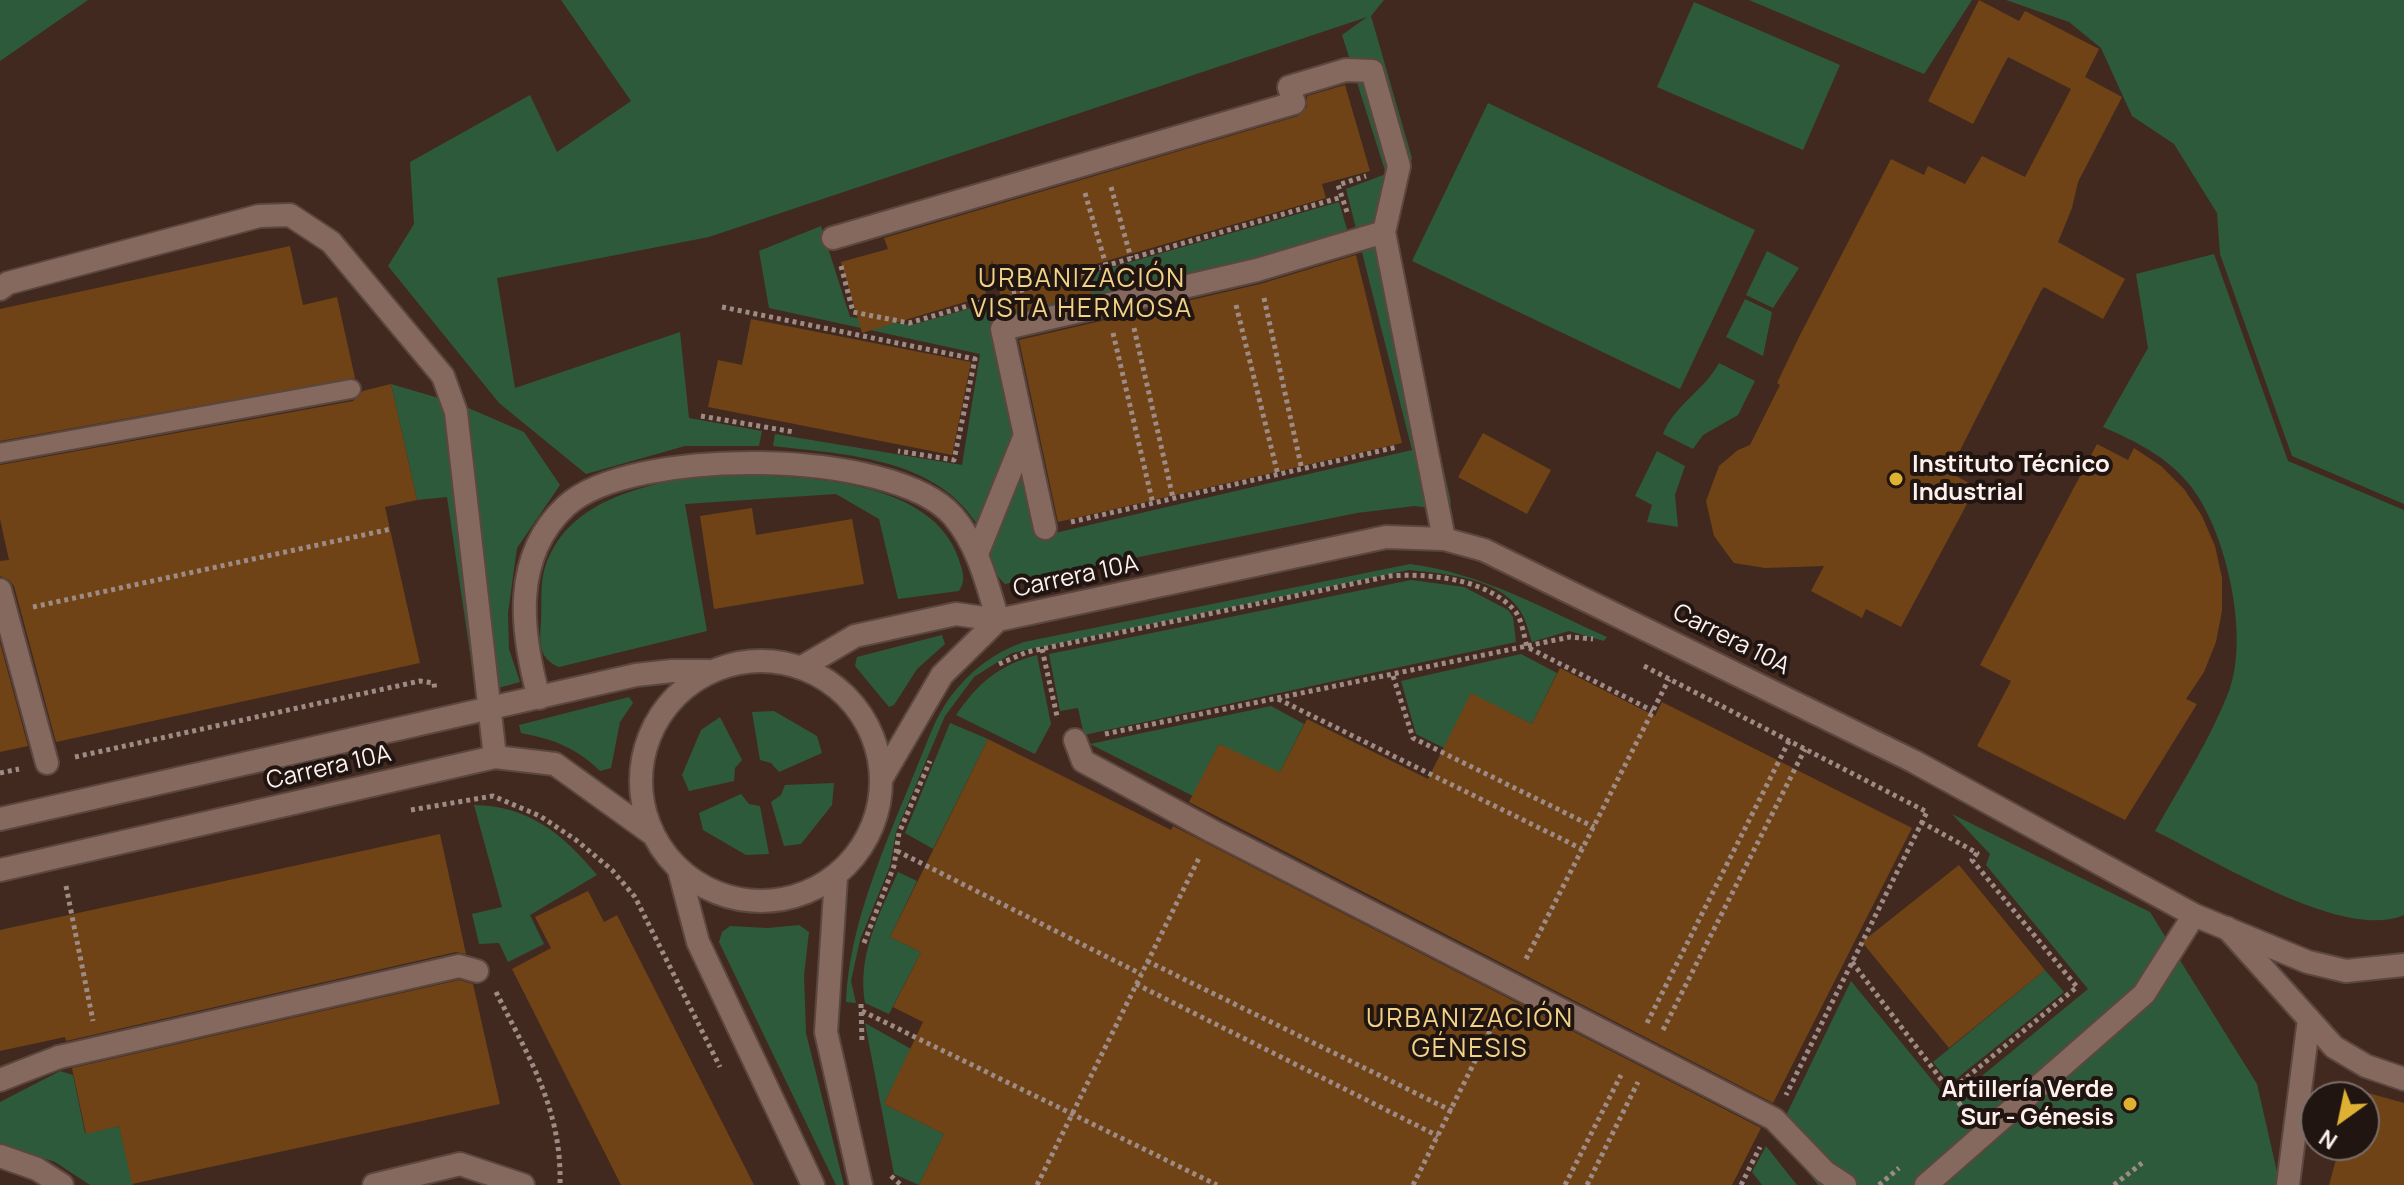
<!DOCTYPE html>
<html>
<head>
<meta charset="utf-8">
<style>
	body { margin:0 }
	#map { position:relative; width:2404px; height:1185px; overflow:hidden; background:#412920; font-family:Manrope,sans-serif }
	canvas { display:block }
	.north { position:absolute; left:2300px; top:1081px; width:80px; height:80px; box-sizing:border-box; background:#201511; border:2px solid #796d69; border-radius:50%; rotate:213deg; font-size:22px; font-weight:700; line-height:32px; text-align:center; color:#fef0ec }
	.north::after { content:''; display:block; margin:auto; width:28px; height:36px; background:#deb133; clip-path:polygon(50% 0,100% 100%,50% 72%,0 100%) }
</style>
</head>
<body>
<div id="map">
<canvas width="2404" height="1185"></canvas>
<div class="north">N</div>
</div>
<script>
const c = document.querySelector('canvas').getContext('2d');
c.lineJoin = 'round';
function paint(path, color) {
  c.fillStyle = color;
  c.fill(path, 'evenodd');
}
function stroke(path, color, width, dash) {
  c.strokeStyle = color;
  c.lineWidth = width;
  c.lineCap = dash ? 'butt' : 'round';
  c.setLineDash(dash || []);
  c.stroke(path);
}
function drawText(font, color, halo, rows, align = 'center') {
  c.font = font + ' Manrope,sans-serif';
  c.lineWidth = 8;
  c.setLineDash([]);
  c.textBaseline = 'middle';
  c.strokeStyle = halo;
  c.fillStyle = color;
  for (const [text, x, y, turn = 0] of rows) {
    c.save();
    c.translate(x, y);
    c.rotate((+turn || 0) * Math.PI / 180);
    c.textAlign = isNaN(turn) ? turn : align;
    if (halo) c.strokeText(text, 0, 0);
    c.fillText(text, 0, 0);
    c.restore();
  }
}
paint(new Path2D(`
	M 0,0 L 88,0 L 0,61 Z
	M 561,0 L 1384,0 L 1371,16 L 1412,158 L 1393,245 L 1451,502 L 1448,510 L 1414,506 L 1357,513 L 1005,584 C 987,567 988,540 974,520 C 931,457 841,454 773,446 L 775,434 L 962,465 L 980,354 L 769,308 L 759,251 L 821,226 L 850,317 L 912,325 L 1339,202 L 1351,243 L 994,327 L 1042,536 L 1412,450 L 1346,189 L 1386,174 L 1342,35 L 1367,17 L 709,237 L 497,278 L 515,388 L 680,332 L 689,418 L 762,431 L 759,446 L 685,446 L 586,474 L 499,403 L 388,266 L 414,224 L 410,162 L 530,95 L 557,152 L 631,101 Z
	M 1749,0 L 1972,0 L 1924,74 Z
	M 2006,0 L 2404,0 L 2404,504 L 2292,456 L 2220,254 L 2217,213 L 2174,144 L 2132,116 L 2101,48 L 2069,22 Z
	M 1694,2 L 1840,65 L 1803,150 L 1657,87 Z
	M 1488,103 L 1755,230 L 1680,389 L 1412,261 Z
	M 1767,251 L 1799,268 L 1773,308 L 1746,295 Z
	M 2214,254 L 2288,461 L 2404,510 L 2404,915 C 2344,942 2213,859 2155,831 C 2180,786 2210,740 2229,691 C 2250,636 2226,529 2189,484 C 2166,456 2135,441 2103,427 L 2148,348 L 2136,274 Z
	M 1745,299 L 1772,312 L 1763,356 L 1726,337 Z
	M 1719,363 L 1755,381 L 1738,415 L 1703,435 L 1693,449 L 1663,434 C 1675,404 1704,391 1719,363 Z
	M 391,384 L 459,404 L 524,432 L 560,485 L 517,548 L 508,613 L 509,649 L 520,682 L 476,694 L 447,497 L 417,500 Z
	M 1657,451 L 1685,466 L 1675,495 L 1678,527 L 1647,522 L 1652,505 L 1635,496 Z
	M 703,476 C 776,474 929,472 958,557 C 962,570 967,579 959,591 L 898,599 L 879,519 L 836,494 L 685,504 L 707,631 L 559,667 C 537,658 540,641 541,620 C 542,605 540,586 544,571 C 563,502 642,484 703,476 Z
	M 1410,564 C 1481,573 1542,608 1607,637 L 1604,641 L 1569,631 L 1532,642 C 1529,633 1526,620 1521,612 C 1500,577 1444,574 1409,570 L 1012,653 L 974,677 L 945,716 L 896,832 L 890,866 L 860,940 L 851,981 L 856,1003 L 846,1002 C 849,924 885,846 914,774 C 925,749 934,718 951,696 C 970,671 994,652 1024,642 Z
	M 1411,580 L 1464,587 L 1508,610 L 1513,617 L 1516,642 L 1084,735 L 1078,708 L 1060,711 L 1049,654 Z
	M 942,635 L 945,644 L 917,669 L 894,705 L 889,707 L 855,666 L 857,657 Z
	M 1521,654 L 1557,673 L 1532,724 L 1471,694 L 1444,748 L 1416,734 L 1401,681 Z
	M 1037,655 L 1051,724 L 1035,754 L 956,715 C 978,683 999,665 1037,655 Z
	M 629,697 L 633,703 L 620,722 L 611,768 L 600,771 C 577,748 553,739 521,733 L 519,725 Z
	M 1271,706 L 1304,724 L 1279,774 L 1219,744 L 1193,796 L 1090,744 Z
	M 774,711 L 817,736 L 822,753 L 779,772 L 771,763 L 760,760 L 752,712 Z
	M 720,717 L 742,760 L 735,768 L 734,781 L 689,791 L 682,775 L 701,730 Z
	M 950,723 L 988,739 L 933,849 L 905,833 Z
	M 834,783 L 832,805 L 801,844 L 784,846 L 771,802 L 781,795 L 785,785 Z
	M 741,794 L 749,804 L 760,806 L 769,854 L 746,855 L 703,830 L 699,813 Z
	M 474,805 C 529,806 563,834 597,875 L 530,915 L 544,944 L 508,962 L 499,943 L 479,944 L 472,914 L 502,907 Z
	M 1952,814 L 2150,912 L 2257,1084 L 2280,1185 L 1818,1185 L 1777,1134 L 1851,981 L 1950,1102 L 2088,989 L 1986,865 L 1990,854 Z
	M 898,872 L 917,881 L 890,937 L 921,952 L 889,1014 L 865,1003 C 857,955 879,915 898,872 Z
	M 799,925 L 809,932 L 804,975 L 806,1033 L 844,1185 L 836,1185 L 719,942 L 722,932 L 730,926 L 768,928 Z
	M 2045,970 L 2064,992 L 1950,1084 L 1933,1062 Z
	M 865,1023 L 911,1049 L 884,1104 L 944,1134 L 919,1185 L 894,1174 Z
	M 60,1071 L 73,1075 L 85,1133 L 119,1126 L 133,1185 L 90,1185 L 55,1162 L 0,1144 L 0,1102 Z
	M 1766,1146 L 1797,1185 L 1762,1185 L 1752,1172 Z`), '#2e5a3c');
paint(new Path2D(`
	M 1979,0 L 2019,21 L 2025,11 L 2099,49 L 2085,77 L 2122,97 L 2078,182 L 2072,208 L 2058,242 L 2125,279 L 2103,319 L 2044,287 L 2041,291 L 1949,472 L 1976,487 L 1901,627 L 1866,609 L 1862,618 L 1811,591 L 1824,566 L 1765,568 L 1734,563 L 1714,536 L 1706,501 L 1719,466 L 1738,450 L 1750,445 L 1780,385 L 1777,383 L 1799,337 L 1891,159 L 1924,175 L 1928,166 L 1965,184 L 1982,156 L 2025,177 L 2071,89 L 2008,57 L 1973,124 L 1928,101 Z
	M 1345,85 L 1370,171 L 1322,184 L 1326,198 L 1085,267 L 1092,294 L 1005,314 L 992,260 L 985,296 L 862,333 L 841,262 L 888,249 L 884,238 L 1298,116 L 1307,107 L 1307,96 Z
	M 290,246 L 303,305 L 337,297 L 355,378 L 0,441 L 0,309 Z
	M 1356,255 L 1402,443 L 1058,522 L 1019,340 L 1260,284 Z
	M 751,319 L 971,362 L 952,455 L 708,407 L 718,360 L 742,365 Z
	M 391,384 L 417,500 L 385,507 L 420,663 L 56,742 L 14,586 L 9,580 L 0,576 L 0,561 L 9,560 L 0,519 L 0,465 L 353,401 L 363,391 Z
	M 1483,433 L 1551,470 L 1527,514 L 1458,477 Z
	M 2097,444 L 2128,460 L 2134,448 L 2161,466 L 2184,489 L 2202,516 L 2215,546 L 2222,578 L 2222,611 L 2216,642 L 2204,672 L 2186,699 L 2197,704 L 2125,820 L 1977,746 L 2011,681 L 1980,665 Z
	M 752,508 L 756,535 L 852,519 L 864,584 L 714,609 L 700,516 Z
	M 0,643 L 28,746 L 0,752 Z
	M 1560,668 L 1655,716 L 1662,702 L 1912,828 L 1773,1103 L 1189,802 L 1219,744 L 1280,772 L 1307,719 L 1428,779 L 1471,693 L 1532,724 Z
	M 988,739 L 1171,830 L 1173,826 L 1761,1128 L 1732,1185 L 919,1185 L 944,1134 L 884,1104 L 923,1022 L 893,1007 L 921,952 L 890,937 Z
	M 440,834 L 466,954 L 456,952 L 66,1041 L 65,1037 L 0,1051 L 0,930 Z
	M 1959,865 L 2045,970 L 1949,1048 L 1862,942 Z
	M 588,891 L 604,922 L 617,915 L 754,1185 L 621,1185 L 512,969 L 551,948 L 535,917 Z
	M 459,980 L 473,984 L 500,1104 L 132,1184 L 119,1126 L 86,1134 L 72,1068 Z
	M 2354,1089 L 2404,1103 L 2404,1185 L 2329,1185 L 2340,1145 L 2364,1145 L 2364,1097 L 2352,1097 Z`), '#6f4315');
const service = new Path2D(`
	M 0,453 L 351,389`);
const pedestrian = new Path2D(`
	M 833,238 L 1294,103 L 1289,87 L 1346,70 L 1372,71 L 1399,166 L 1384,232 L 1444,539
	M 1045,528 L 1002,329 L 1257,270 L 1384,232
	M 977,554 L 1025,435
	M 0,590 L 47,763
	M 1075,740 L 1083,761 L 1212,831 L 1774,1119 L 1825,1172 L 1845,1185
	M 59,1057 L 459,966 L 477,971`);
const minor = new Path2D(`
	M 0,289 L 8,283 L 259,216 L 290,215 L 331,242 L 443,376 L 456,412 L 495,757
	M 539,698 C 521,633 511,557 566,506 C 631,446 894,448 953,516 C 978,545 987,584 998,620
	M 679,870 L 698,942 L 813,1185
	M 836,877 L 826,1032 L 861,1185
	M 2227,928 L 2334,1047 L 2366,1066 L 2404,1079
	M 0,1080 L 59,1057
	M 0,1156 L 37,1169 L 62,1185
	M 374,1185 L 460,1164 L 523,1185
	M 1926,1185 L 2144,994 L 2194,915
	M 2288,1185 L 2309,1019`);
const tertiary = new Path2D(`
	M641 781a120 120 0 1 1 240 0a120 120 0 1 1-240 0Z
	M 802,667 L 855,636 L 956,614 L 998,620 L 1386,537 L 1444,539 L 1484,550 L 1913,761 L 2194,915 L 2308,962 L 2346,971 L 2404,965
	M 883,776 L 942,675 L 998,620
	M 0,819 L 636,675 L 672,671 L 708,671
	M 0,870 L 495,757 L 555,764 L 651,833`);
stroke(service, '#5b473f', 22);
stroke(pedestrian, '#5b473f', 26);
stroke(minor, '#5b473f', 26);
stroke(tertiary, '#5b473f', 26);
stroke(new Path2D(`
	M 1111,187 L 1131,258
	M 1085,193 L 1106,265
	M 1347,212 L 1338,185 L 1366,176
	M 841,266 L 853,312 L 909,323 L 991,299
	M 1012,293 L 1342,197
	M 1264,298 L 1302,470
	M 1236,305 L 1278,475
	M 722,307 L 975,359 L 954,460 L 898,451
	M 1134,328 L 1173,498
	M 1113,333 L 1153,504
	M 701,416 L 794,432
	M 1071,522 L 1397,447
	M 33,607 L 391,529
	M 1042,649 L 1057,716
	M 999,664 L 1027,652 L 1390,576 C 1430,573 1487,579 1515,611 C 1522,620 1524,636 1527,647 L 1653,711
	M 1644,666 L 1927,812 L 1786,1095
	M 1393,676 L 1413,738 L 1594,827
	M 1278,699 L 1582,849
	M 1105,734 L 1570,637 L 1593,639
	M 75,757 L 420,681 L 434,683 L 435,691
	M 0,773 L 19,769
	M 411,810 L 493,796 L 540,816 L 576,840 L 612,870 L 635,897 L 720,1067
	M 1921,822 L 1977,853 L 1972,860 L 2077,987 L 1950,1091
	M 897,851 L 1141,974
	M 66,886 L 93,1021
	M 864,943 L 894,866 L 899,833 L 930,761
	M 1526,959 L 1669,679
	M 1147,961 L 1452,1111
	M 1852,962 L 1965,1111
	M 1136,984 L 1438,1136
	M 496,992 C 529,1058 562,1109 560,1185
	M 861,1004 L 862,1042
	M 862,1011 L 1217,1185
	M 1647,1023 L 1789,741
	M 1663,1030 L 1805,749
	M 891,1176 L 901,1185
	M 1037,1185 L 1200,856
	M 1413,1185 L 1500,1011
	M 1565,1185 L 1621,1075
	M 1587,1185 L 1638,1082
	M 1741,1185 L 1760,1147
	M 1879,1185 L 1899,1168
	M 2114,1185 L 2142,1163`), '#9e8b85', 5, [4, 4]);
stroke(service, '#85695e', 18);
stroke(pedestrian, '#85695e', 22);
stroke(minor, '#85695e', 22);
stroke(tertiary, '#85695e', 22);
for (const [x, y, r, color] of [
	[1896,479,8,"#deb133"],
	[2130,1104,8,"#deb133"]
]) {
  const dot = new Path2D();
  dot.arc(x, y, r, 0, 2 * Math.PI);
  c.fillStyle = color;
  c.fill(dot);
  stroke(dot, '#201511', 3);
}
drawText('bold 24px', '#fef0ec', '#201511', [
	["Instituto Técnico",1912,465],
	["Industrial",1912,493],
	["Artillería Verde",2114,1090,"right"],
	["Sur - Génesis",2114,1118,"right"]
], 'left');
drawText('24px', '#fef0ec', '#201511', [
	["Carrera 10A",1076,577,-12],
	["Carrera 10A",1731,640,27],
	["Carrera 10A",329,768,-13]
]);
c.letterSpacing = '2px';
drawText('26px', '#f1d287', '#201511', [
	["URBANIZACIÓN",1082,280],
	["VISTA HERMOSA",1082,310],
	["URBANIZACIÓN",1470,1020],
	["GÉNESIS",1470,1050]
]);
c.letterSpacing = '0px';
</script>
</body>
</html>
